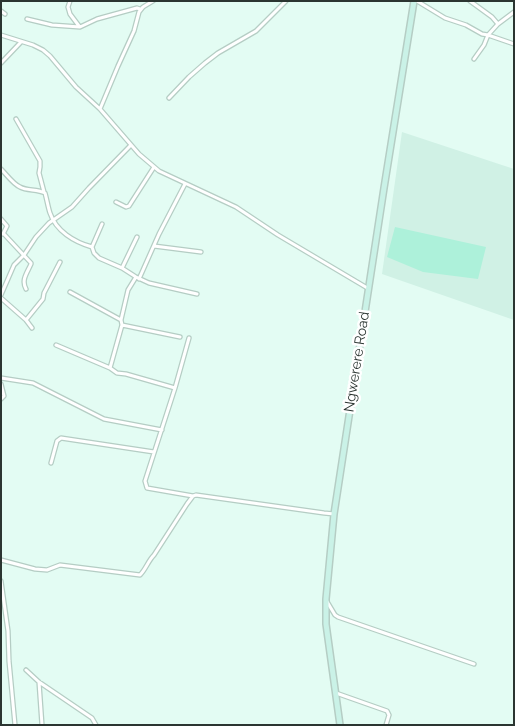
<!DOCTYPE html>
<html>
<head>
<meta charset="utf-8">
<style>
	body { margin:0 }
	#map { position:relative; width:515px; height:726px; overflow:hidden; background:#e3fcf3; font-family:Raleway,sans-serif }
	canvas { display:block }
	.frame { position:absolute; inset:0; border:2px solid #2b3531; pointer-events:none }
</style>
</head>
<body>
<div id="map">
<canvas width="515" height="726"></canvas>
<div class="frame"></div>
</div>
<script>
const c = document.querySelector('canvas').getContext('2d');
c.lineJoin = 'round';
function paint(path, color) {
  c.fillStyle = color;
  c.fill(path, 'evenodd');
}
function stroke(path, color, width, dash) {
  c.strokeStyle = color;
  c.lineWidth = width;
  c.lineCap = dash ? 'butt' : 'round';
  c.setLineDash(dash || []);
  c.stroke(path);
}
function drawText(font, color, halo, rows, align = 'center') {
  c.font = font + ' Raleway,sans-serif';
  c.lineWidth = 5;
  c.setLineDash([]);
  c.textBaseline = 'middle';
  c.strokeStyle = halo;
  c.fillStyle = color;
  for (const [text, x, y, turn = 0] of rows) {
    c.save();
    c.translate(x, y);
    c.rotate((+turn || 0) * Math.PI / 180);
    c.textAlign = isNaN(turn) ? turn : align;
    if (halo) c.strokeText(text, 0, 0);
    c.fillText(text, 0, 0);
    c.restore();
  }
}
paint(new Path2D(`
	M 402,132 L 514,169 L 514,320 L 382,274 Z`), '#d0f1e5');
paint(new Path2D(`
	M 395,227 L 486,247 L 478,279 L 423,272 L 387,257 Z`), '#adf1da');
const street = new Path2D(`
	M 70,1 L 68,7 L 70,14 L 79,26
	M 417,1 L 445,18 L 466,25 L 482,34 L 488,35 L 514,44
	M 470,1 L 492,17 L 498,24
	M 1,11 L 5,14
	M 27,19 L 52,25 L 80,27 L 97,19 L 137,8 L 140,9
	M 1,35 L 33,45 L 43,50 L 50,56 L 76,87 L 100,109 L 139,154 L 159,171 L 236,207 L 278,235 L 369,289
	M 474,59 L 484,45 L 488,35 L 498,24 L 514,12
	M 1,63 L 21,42
	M 169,98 L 189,77 L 205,63 L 218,53 L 256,31 L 286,1
	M 100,109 L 118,66 L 134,31 L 139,12 L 143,7 L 153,1
	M 16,119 L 40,161 L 40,167 L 39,173 L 44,192
	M 1,169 C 7,175 13,184 20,187 C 27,191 37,189 45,193 C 47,200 48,207 50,213 C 56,231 74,242 92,247
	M 116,202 L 126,207 L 129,206 L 154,167
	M 1,219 L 7,226 L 3,234
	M 102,224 L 92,247 L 94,253 L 99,258 L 122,268 L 136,277 L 149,283 L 197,294
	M 1,234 L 4,234 L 31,263 L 31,264 C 27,273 21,280 26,289
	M 154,246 L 201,252
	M 122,268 L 137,237
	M 136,277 L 128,290 L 121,320 L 122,325 L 110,368 L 117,373 L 126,374 L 175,388
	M 139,279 L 159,234 L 185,184
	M 70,292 L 121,320
	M 1,295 L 14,265 L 24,255 L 36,237 L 49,223 L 72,207 L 89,188 L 131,145
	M 1,298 L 26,320 L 32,328
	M 26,320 L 43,299 L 44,293 L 60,262
	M 122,325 L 180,337
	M 189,338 L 175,388 L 145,481 L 147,488 L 193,496
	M 56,345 L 110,368
	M 1,378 L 33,383 L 104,419 L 162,430
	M 1,384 L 4,396 L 1,399
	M 51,463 L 57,441 L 61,438 L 154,452
	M 1,560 L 35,569 L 47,570 L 60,565 L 140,575 C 146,569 148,561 154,555 L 187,504 L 193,496 L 196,495 L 324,513 L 334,514
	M 1,581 L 8,631 L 9,661 L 15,725
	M 326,600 L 335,615 L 338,617 L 474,664
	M 26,670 L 39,682 L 92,718 L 96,725
	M 39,682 L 42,725
	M 336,693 L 387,711 L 389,715 L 386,725`);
const secondary = new Path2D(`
	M 340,725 L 326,624 L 326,599 L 334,514 L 384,188 L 414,1`);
stroke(street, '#b5cdc4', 5.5);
stroke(secondary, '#b5cdc4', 8);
stroke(street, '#fff', 3);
stroke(secondary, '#caf2e7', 5);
drawText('14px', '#2b3531', '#fff', [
	["Ngwerere Road",357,362,-81]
]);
</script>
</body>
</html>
